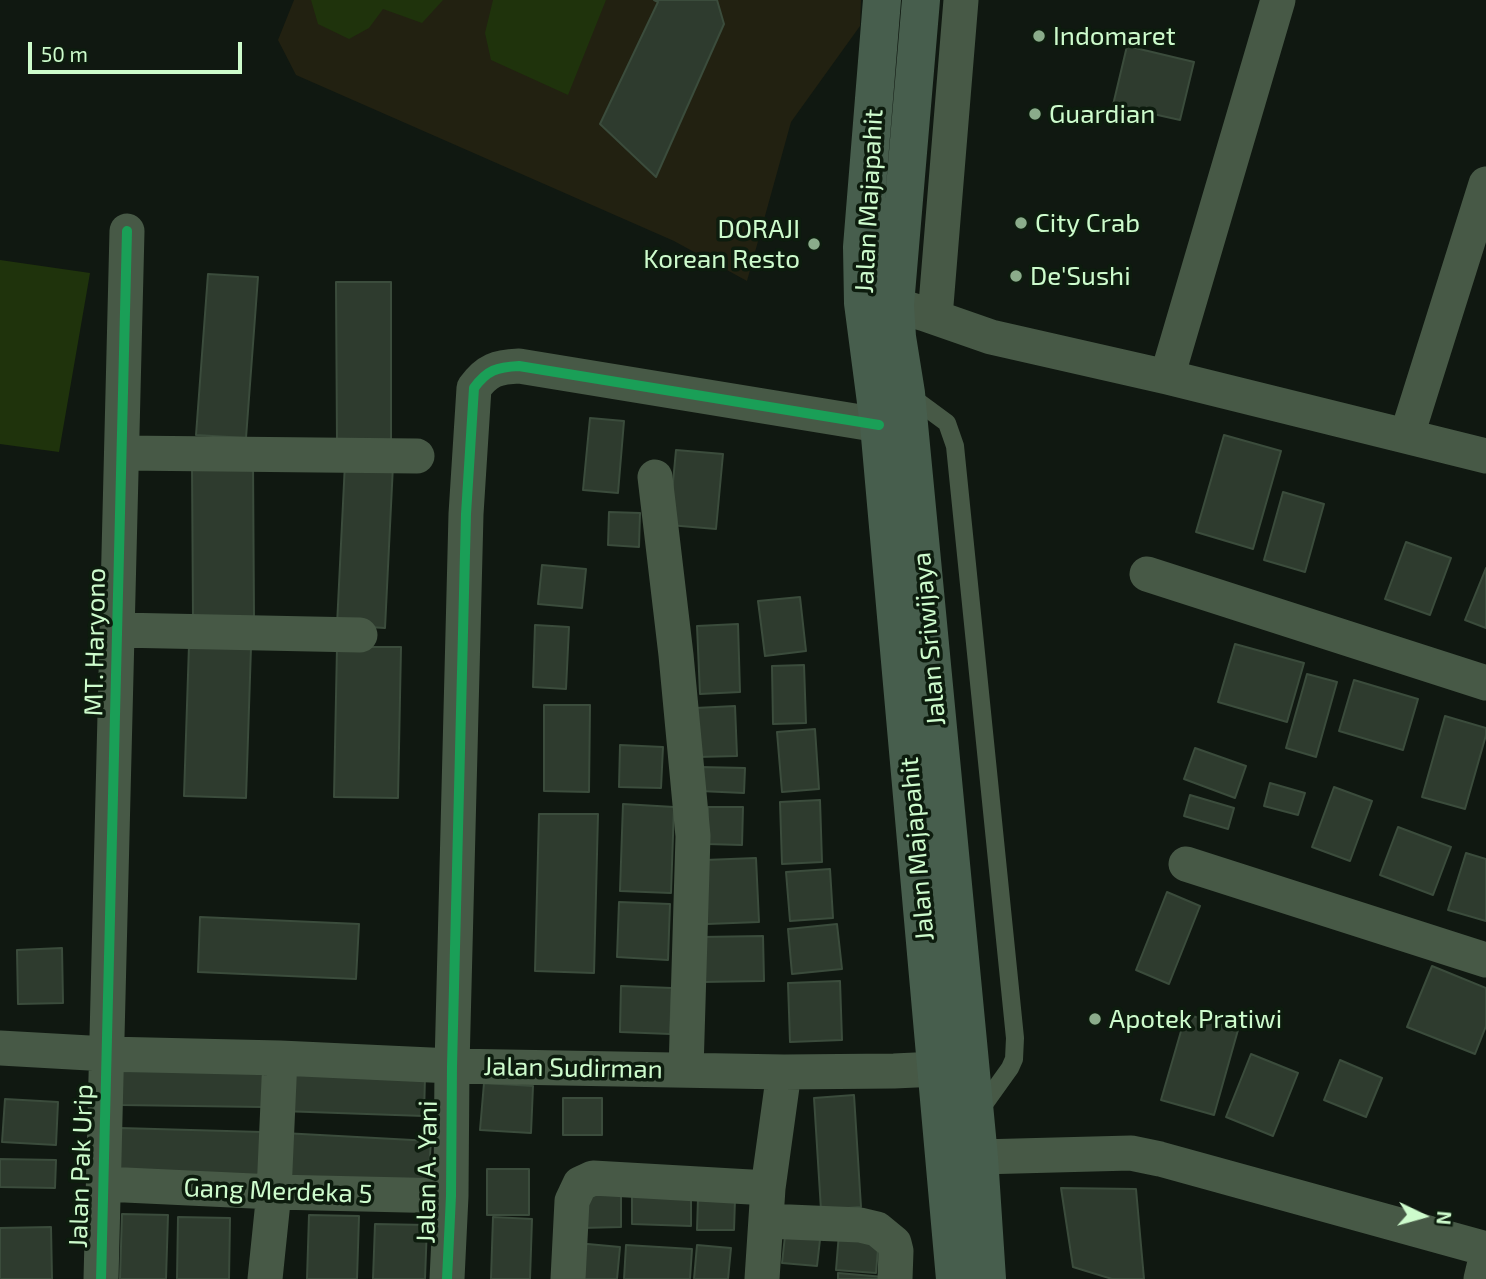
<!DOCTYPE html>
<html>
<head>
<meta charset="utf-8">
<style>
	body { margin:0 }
	#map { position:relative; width:1486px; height:1279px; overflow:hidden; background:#101811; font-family:"Exo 2",sans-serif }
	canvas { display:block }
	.north { position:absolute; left:1388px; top:1181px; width:70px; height:70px; -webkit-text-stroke:5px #0d1c0e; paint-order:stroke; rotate:95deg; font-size:19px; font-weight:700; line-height:28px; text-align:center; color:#cdfbcc }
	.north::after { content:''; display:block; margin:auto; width:24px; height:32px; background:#cdfbcc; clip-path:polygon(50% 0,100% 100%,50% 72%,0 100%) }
	.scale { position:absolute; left:28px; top:42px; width:214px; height:32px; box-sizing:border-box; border:4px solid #cdfbcc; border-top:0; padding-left:9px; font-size:21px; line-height:24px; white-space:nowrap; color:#cdfbcc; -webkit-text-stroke:5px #0d1c0e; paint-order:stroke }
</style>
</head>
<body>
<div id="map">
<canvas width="1486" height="1279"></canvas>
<div class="north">N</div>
<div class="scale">50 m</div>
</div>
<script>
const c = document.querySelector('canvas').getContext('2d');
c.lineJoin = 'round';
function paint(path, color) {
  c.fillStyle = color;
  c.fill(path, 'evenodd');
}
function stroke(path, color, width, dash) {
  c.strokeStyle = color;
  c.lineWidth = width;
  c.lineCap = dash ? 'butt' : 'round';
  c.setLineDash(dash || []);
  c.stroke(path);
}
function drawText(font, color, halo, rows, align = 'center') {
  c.font = font + ' "Exo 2",sans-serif';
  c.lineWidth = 7;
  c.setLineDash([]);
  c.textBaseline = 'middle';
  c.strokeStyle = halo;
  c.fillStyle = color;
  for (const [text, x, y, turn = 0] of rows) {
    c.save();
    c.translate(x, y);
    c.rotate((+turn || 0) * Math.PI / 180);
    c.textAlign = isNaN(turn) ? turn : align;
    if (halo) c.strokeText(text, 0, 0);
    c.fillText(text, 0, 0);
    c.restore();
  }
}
paint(new Path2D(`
	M 294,0 L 861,0 L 860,26 L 791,122 L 747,281 L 674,241 L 296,75 L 278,40 Z`), '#222111');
paint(new Path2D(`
	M 311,0 L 443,0 L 422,23 L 383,9 L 369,28 L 349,39 L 318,24 Z
	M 493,0 L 606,0 L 568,95 L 491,60 L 485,33 Z
	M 0,260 L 90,273 L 59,452 L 0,444 Z`), '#1f330c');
const building = new Path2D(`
	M 654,0 L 717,0 L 724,24 L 656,177 L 600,124 L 658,2 Z
	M 1127,46 L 1194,62 L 1180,120 L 1113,105 Z
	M 208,274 L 258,277 L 246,438 L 196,435 Z
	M 336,282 L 391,282 L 391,443 L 337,443 Z
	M 590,418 L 624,421 L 618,493 L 583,490 Z
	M 1224,435 L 1281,451 L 1253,549 L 1196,532 Z
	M 676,450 L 723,454 L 716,529 L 669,525 Z
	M 192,461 L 253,461 L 254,620 L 193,620 Z
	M 345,463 L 393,465 L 385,628 L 337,625 Z
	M 1283,492 L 1324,504 L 1305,572 L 1264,560 Z
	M 609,512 L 640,513 L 639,547 L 608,545 Z
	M 1406,542 L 1451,558 L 1430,615 L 1385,599 Z
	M 542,565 L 586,569 L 582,608 L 538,604 Z
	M 1486,568 L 1486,628 L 1465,620 Z
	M 800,597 L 806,651 L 765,656 L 758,601 Z
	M 738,624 L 740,692 L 700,694 L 697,626 Z
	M 535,625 L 569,627 L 566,689 L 533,687 Z
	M 1235,644 L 1304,663 L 1287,722 L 1218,702 Z
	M 189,645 L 251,647 L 246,798 L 184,796 Z
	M 337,647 L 401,647 L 398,798 L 334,797 Z
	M 804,665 L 806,723 L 773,724 L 772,666 Z
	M 1307,674 L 1337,682 L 1316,757 L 1286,748 Z
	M 1354,680 L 1418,699 L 1403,750 L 1339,731 Z
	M 544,705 L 590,705 L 589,792 L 544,791 Z
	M 735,706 L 737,756 L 697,757 L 695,708 Z
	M 1445,716 L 1486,728 L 1486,735 L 1465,809 L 1422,797 Z
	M 815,729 L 819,789 L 782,792 L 777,732 Z
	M 620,745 L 663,747 L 661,788 L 619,787 Z
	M 1195,748 L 1246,766 L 1235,798 L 1184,779 Z
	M 701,767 L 745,768 L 744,793 L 700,791 Z
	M 1270,783 L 1305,793 L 1298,815 L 1264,806 Z
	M 1334,787 L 1372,801 L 1350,861 L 1312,847 Z
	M 1190,795 L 1234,808 L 1228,829 L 1184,816 Z
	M 820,800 L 822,862 L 782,864 L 780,802 Z
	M 623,804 L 674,807 L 671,893 L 620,891 Z
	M 708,807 L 743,807 L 742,845 L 707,844 Z
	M 539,814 L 598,814 L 594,973 L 535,971 Z
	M 1398,827 L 1451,847 L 1433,895 L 1380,875 Z
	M 1466,853 L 1486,859 L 1486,921 L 1448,910 Z
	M 756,858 L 759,922 L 707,924 L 705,860 Z
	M 830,869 L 833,918 L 790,921 L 786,872 Z
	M 1167,892 L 1200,906 L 1169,984 L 1136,970 Z
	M 619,902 L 670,904 L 668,960 L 617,957 Z
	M 200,917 L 359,924 L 356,979 L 198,972 Z
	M 837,924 L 842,969 L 792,974 L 788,929 Z
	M 763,936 L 764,981 L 702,982 L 701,937 Z
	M 62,948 L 63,1003 L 18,1004 L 17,950 Z
	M 1432,966 L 1486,988 L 1486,1026 L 1475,1054 L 1407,1027 Z
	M 840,981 L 842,1040 L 790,1042 L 788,983 Z
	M 621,986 L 672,988 L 670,1034 L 620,1032 Z
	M 1186,1014 L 1238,1030 L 1214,1115 L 1161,1100 Z
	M 1251,1054 L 1298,1073 L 1273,1136 L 1226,1117 Z
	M 1340,1060 L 1382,1078 L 1366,1117 L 1324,1100 Z
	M 122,1071 L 263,1072 L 263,1107 L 121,1105 Z
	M 282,1071 L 425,1076 L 424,1116 L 281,1111 Z
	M 484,1083 L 533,1086 L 531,1133 L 480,1130 Z
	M 854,1095 L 861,1207 L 821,1210 L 814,1098 Z
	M 563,1098 L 602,1098 L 602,1135 L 563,1135 Z
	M 5,1099 L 58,1102 L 56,1145 L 2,1142 Z
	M 120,1128 L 262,1132 L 261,1180 L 118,1175 Z
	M 283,1133 L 431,1141 L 428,1183 L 280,1176 Z
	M 0,1159 L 56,1160 L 55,1188 L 0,1187 Z
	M 487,1169 L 529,1169 L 529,1215 L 487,1215 Z
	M 1061,1188 L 1136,1189 L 1144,1279 L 1112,1279 L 1073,1267 Z
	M 621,1193 L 621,1227 L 581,1228 L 581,1194 Z
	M 632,1194 L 691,1196 L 691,1226 L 632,1224 Z
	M 698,1198 L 735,1199 L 734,1230 L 697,1230 Z
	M 122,1214 L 168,1215 L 166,1279 L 120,1279 Z
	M 309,1215 L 359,1216 L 357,1279 L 307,1279 Z
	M 178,1217 L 230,1218 L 229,1279 L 177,1279 Z
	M 493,1217 L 532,1219 L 530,1279 L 491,1279 Z
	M 375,1224 L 427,1225 L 425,1279 L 373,1279 Z
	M 51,1227 L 52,1279 L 0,1279 L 0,1228 Z
	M 786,1227 L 821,1231 L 817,1266 L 782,1263 Z
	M 839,1233 L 879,1237 L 876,1273 L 836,1270 Z
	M 577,1243 L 620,1247 L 617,1279 L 574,1279 Z
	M 626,1245 L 692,1249 L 690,1279 L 624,1279 Z
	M 697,1245 L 731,1248 L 728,1279 L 694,1279 Z
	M 838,1273 L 884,1277 L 884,1279 L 838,1279 Z`);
paint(building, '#2e3b2e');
stroke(building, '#3b4c3c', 2);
stroke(new Path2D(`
	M 909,395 L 947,423 L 955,446 L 1015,1038 L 1014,1059 L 1010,1068 L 980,1110`), '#475946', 18);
stroke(new Path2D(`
	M 895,305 L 925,314 L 991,337 L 1167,377 L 1486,456
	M 935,317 L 961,0
	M 1167,377 L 1278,0
	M 1407,435 L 1486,184
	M 122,453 L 417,456
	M 655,477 L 676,655 L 693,836 L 686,1070
	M 1147,574 L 1486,683
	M 118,630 L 360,635
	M 1186,864 L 1486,960
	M 0,1048 L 107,1054 L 280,1058 L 452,1066 L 784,1072 L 894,1071 L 937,1069
	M 979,1157 L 1131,1153 L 1160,1159 L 1486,1249
	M 104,1184 L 274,1192 L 451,1196
	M 766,1221 L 860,1225 L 877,1229 L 894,1243 L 896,1251 L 895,1279
	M 101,1279 L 127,231
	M 265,1279 L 274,1192 L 280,1058
	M 447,1279 L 451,1196 L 452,1066 L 466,514 L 474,388 C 487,370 497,367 519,366 L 879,425
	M 568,1279 L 572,1201 L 580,1184 L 593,1178 L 768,1188
	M 762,1279 L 768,1188 L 784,1072
	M 1481,1279 L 1486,1258`), '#475946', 35);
stroke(new Path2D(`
	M 882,0 L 862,247 L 863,303 L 879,425 L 955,1279
	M 921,0 L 895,305 L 897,337 L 906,393 L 979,1157 L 987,1279`), '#475e4d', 38);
stroke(new Path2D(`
	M 101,1279 L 127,231
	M 447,1279 L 451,1196 L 452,1066 L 466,514 L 474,388 C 487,370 497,367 519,366 L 879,425`), '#1a9f57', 10);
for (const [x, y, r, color] of [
	[1039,36,7,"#8bac8b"],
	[1035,114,7,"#8bac8b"],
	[1021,223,7,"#8bac8b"],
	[814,244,7,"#8bac8b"],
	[1016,276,7,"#8bac8b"],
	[1095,1019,7,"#8bac8b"]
]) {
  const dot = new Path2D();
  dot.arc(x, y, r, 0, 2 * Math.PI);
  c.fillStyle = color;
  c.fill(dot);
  stroke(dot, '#0d1c0e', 2.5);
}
drawText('26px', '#cdfbcc', '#0d1c0e', [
	["Indomaret",1053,36],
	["Guardian",1049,114],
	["City Crab",1035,223],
	["DORAJI",800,229,"right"],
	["Korean Resto",800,259,"right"],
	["De'Sushi",1030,276],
	["Apotek Pratiwi",1109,1019]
], 'left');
drawText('26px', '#cdfbcc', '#0d1c0e', [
	["Jalan Majapahit",869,201,-87],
	["Jalan Sriwijaya",929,639,-95],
	["MT. Haryono",95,642,-89],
	["Jalan Majapahit",917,849,-95],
	["Jalan Sudirman",573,1068,1],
	["Jalan Pak Urip",81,1166,-88],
	["Jalan A. Yani",427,1172,-89],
	["Gang Merdeka 5",278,1191,2]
]);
</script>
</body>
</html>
